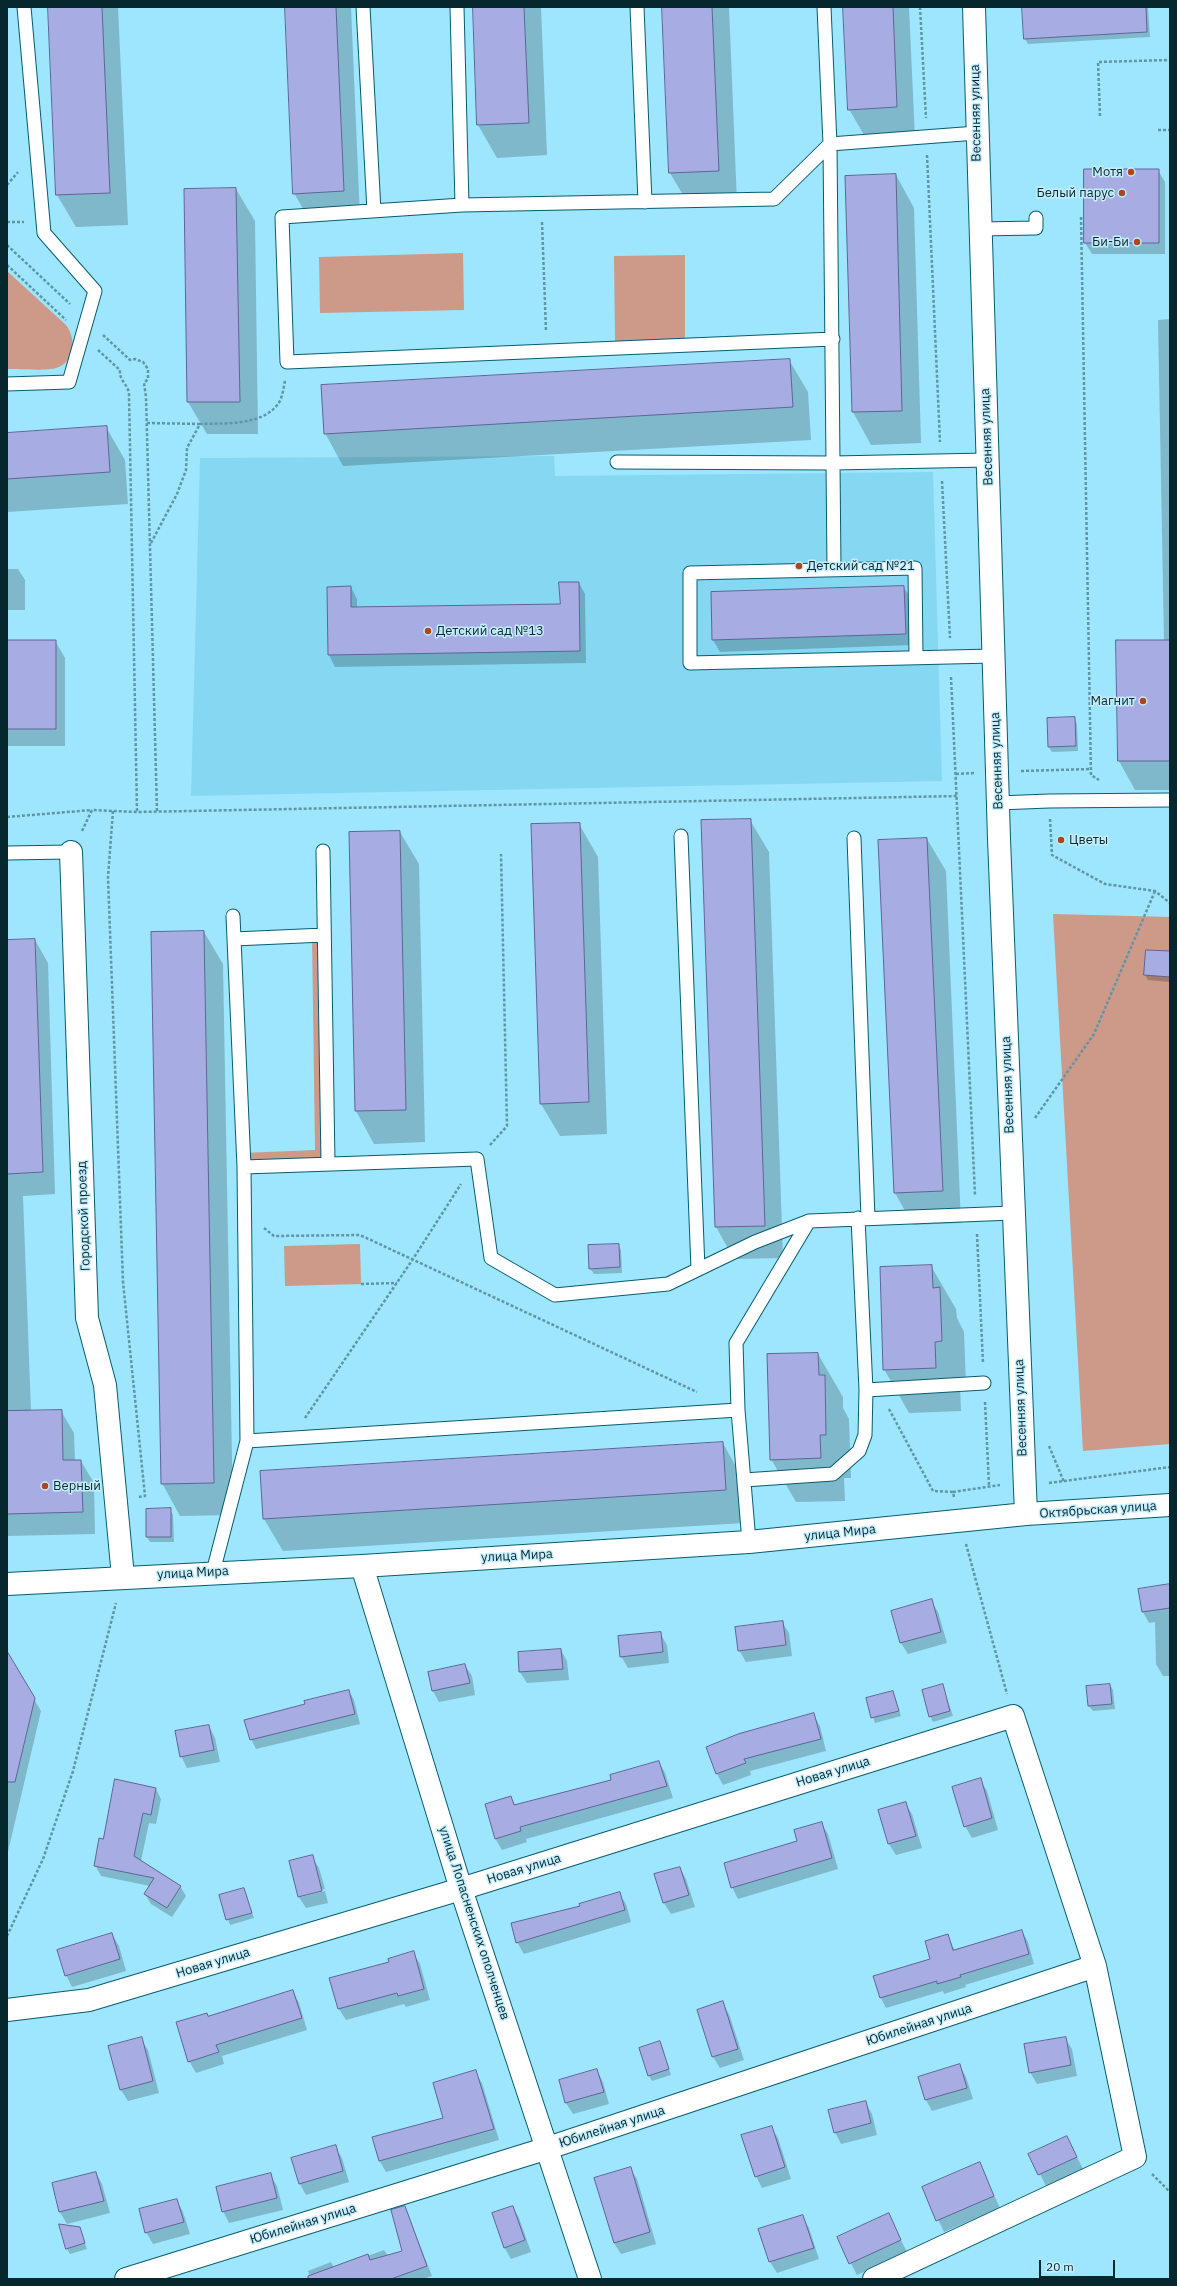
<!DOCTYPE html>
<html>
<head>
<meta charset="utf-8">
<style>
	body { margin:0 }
	#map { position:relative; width:1177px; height:2286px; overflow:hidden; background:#9ee6fd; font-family:"IBM Plex Sans",sans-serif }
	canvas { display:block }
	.frame { position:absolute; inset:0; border:8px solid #07272f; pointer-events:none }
	.scale { position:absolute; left:1039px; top:2260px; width:76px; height:18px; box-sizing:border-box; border:2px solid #07272f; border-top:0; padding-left:5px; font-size:12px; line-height:14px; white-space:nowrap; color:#07272f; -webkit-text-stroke:3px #c5eefc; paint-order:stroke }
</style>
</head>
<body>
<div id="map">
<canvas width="1177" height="2286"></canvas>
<div class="frame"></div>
<div class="scale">20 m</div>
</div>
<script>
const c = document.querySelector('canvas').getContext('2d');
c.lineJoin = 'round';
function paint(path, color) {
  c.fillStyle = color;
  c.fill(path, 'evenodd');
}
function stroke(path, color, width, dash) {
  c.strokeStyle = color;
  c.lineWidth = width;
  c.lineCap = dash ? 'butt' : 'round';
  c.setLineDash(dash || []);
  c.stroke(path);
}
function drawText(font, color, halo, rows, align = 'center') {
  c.font = font + ' "IBM Plex Sans",sans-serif';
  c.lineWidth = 3;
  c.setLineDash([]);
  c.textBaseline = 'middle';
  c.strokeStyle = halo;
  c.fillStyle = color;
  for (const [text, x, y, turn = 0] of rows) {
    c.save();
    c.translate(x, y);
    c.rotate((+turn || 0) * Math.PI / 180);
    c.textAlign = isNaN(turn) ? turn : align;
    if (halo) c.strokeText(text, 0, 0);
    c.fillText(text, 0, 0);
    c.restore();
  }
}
paint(new Path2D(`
	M 554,456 L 555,476 L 933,472 L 942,781 L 191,796 L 200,458 Z`), '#86d8f2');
paint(new Path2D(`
	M 463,253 L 464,310 L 320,313 L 319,257 Z
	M 685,255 L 685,340 L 615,341 L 614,256 Z
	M 7,271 L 66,325 C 76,338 76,362 56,368 C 48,371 18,369 7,369 Z
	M 1053,914 L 1170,917 L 1170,1444 L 1083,1451 Z
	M 324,935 L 328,1163 L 244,1167 L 243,1153 L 315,1150 L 312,936 Z
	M 360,1244 L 361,1284 L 285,1286 L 284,1246 Z`), '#cd9988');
paint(new Path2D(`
	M 49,7 L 118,7 L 128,225 L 76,227 L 57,195 Z
	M 286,7 L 351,7 L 360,218 L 310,221 L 294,193 Z
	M 474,7 L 541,7 L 547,155 L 497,158 L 478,125 Z
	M 663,7 L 729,7 L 737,203 L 689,205 L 670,173 Z
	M 844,7 L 909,7 L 915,139 L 868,142 L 849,109 Z
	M 1023,7 L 1148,7 L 1150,37 L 1028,44 L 1025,39 Z
	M 1158,170 L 1165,182 L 1165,254 L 1092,254 L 1085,243 Z
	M 896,175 L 914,208 L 921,443 L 871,445 L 853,412 L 846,177 Z
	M 236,189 L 255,221 L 258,434 L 207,434 L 188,402 Z
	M 1170,319 L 1170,790 L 1135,790 L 1119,761 L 1117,641 L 1164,641 L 1158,320 Z
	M 789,360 L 808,392 L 811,440 L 343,466 L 325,433 Z
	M 106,427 L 125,460 L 128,504 L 7,512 L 7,434 Z
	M 7,569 L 18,569 L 25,580 L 25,610 L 7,610 Z
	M 579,583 L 585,594 L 586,663 L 335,667 L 329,655 L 328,588 L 351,587 L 357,599 L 357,608 L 561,605 Z
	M 904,587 L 910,598 L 912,645 L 720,652 L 713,640 L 712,593 Z
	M 7,641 L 55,641 L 65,658 L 65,746 L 7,746 Z
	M 1074,718 L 1077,724 L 1078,751 L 1052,752 L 1049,747 L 1048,719 Z
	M 750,820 L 769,852 L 783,1258 L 734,1259 L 716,1227 Z
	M 579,824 L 598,857 L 607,1134 L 560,1136 L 541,1104 Z
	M 400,832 L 419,864 L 425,1142 L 374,1144 L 356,1111 L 350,833 Z
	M 927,839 L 946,871 L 961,1223 L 913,1225 L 895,1193 Z
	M 204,932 L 223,964 L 233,1515 L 180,1516 L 162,1483 Z
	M 35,940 L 48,963 L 55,1194 L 23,1196 L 31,1411 L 61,1411 L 74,1433 L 75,1461 L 81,1461 L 94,1483 L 95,1534 L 7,1536 L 7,941 Z
	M 1170,952 L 1170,982 L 1148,980 L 1145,975 Z
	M 618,1245 L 621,1250 L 622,1273 L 594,1274 L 590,1268 Z
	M 931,1266 L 956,1309 L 957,1318 L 964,1332 L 966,1384 L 960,1385 L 961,1411 L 909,1413 L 884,1369 Z
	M 818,1354 L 843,1397 L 843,1408 L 849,1419 L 851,1478 L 844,1478 L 845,1501 L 796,1502 L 771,1459 Z
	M 723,1443 L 741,1476 L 744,1523 L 283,1551 L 264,1519 L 261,1472 Z
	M 170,1509 L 173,1515 L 174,1542 L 150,1542 L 147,1537 Z
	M 1170,1585 L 1170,1676 L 1163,1676 L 1156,1664 L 1155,1622 L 1149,1623 L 1143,1612 Z
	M 931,1601 L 938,1612 L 947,1643 L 908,1654 L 901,1643 L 892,1612 Z
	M 782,1622 L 789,1633 L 792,1656 L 746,1662 L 739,1650 Z
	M 660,1633 L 667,1645 L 669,1663 L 628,1668 L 621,1656 Z
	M 561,1650 L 567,1661 L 569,1680 L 527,1683 L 520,1672 Z
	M 7,1662 L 14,1665 L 41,1711 L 7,1856 Z
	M 465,1665 L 472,1676 L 475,1695 L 439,1702 L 433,1691 Z
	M 942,1685 L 953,1716 L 933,1722 L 930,1716 Z
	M 1110,1685 L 1113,1690 L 1115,1709 L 1093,1711 L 1089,1706 Z
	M 349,1691 L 354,1700 L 360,1724 L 256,1749 L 251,1739 L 306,1704 Z
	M 893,1692 L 901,1716 L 875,1723 L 867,1699 Z
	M 813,1715 L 820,1726 L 826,1751 L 750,1771 L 751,1775 L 723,1785 L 717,1774 Z
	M 209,1726 L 215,1738 L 220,1762 L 187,1768 L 181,1756 Z
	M 659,1762 L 665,1773 L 673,1798 L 526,1839 L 527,1842 L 502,1850 L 495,1838 L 511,1797 L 516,1806 L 613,1780 Z
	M 980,1780 L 987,1791 L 998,1830 L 972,1838 L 965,1826 Z
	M 156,1789 L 161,1799 L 156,1824 L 149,1823 L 141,1861 L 180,1886 L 186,1896 L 172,1917 L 151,1904 L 145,1894 L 150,1886 L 101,1876 L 95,1865 L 104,1840 Z
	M 905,1803 L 912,1814 L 922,1848 L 896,1855 L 889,1844 L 879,1810 Z
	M 821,1823 L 828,1834 L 838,1869 L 738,1899 L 732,1887 L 799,1842 Z
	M 312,1857 L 319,1868 L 325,1889 L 301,1895 L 301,1897 L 325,1891 L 328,1903 L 306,1908 L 299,1897 Z
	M 680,1868 L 686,1879 L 695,1907 L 671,1914 L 664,1903 L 656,1875 Z
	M 244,1889 L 254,1918 L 230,1925 L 220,1896 Z
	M 619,1893 L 626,1904 L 631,1922 L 524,1954 L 517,1942 L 581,1906 Z
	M 1022,1931 L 1028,1942 L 1034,1964 L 965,1985 L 966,1987 L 944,1994 L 943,1991 L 886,2008 L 881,1998 L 931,1960 L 948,1936 L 955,1951 Z
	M 112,1934 L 119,1946 L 126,1971 L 72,1987 L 66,1975 Z
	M 413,1952 L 420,1964 L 430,2000 L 406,2007 L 404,2004 L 346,2020 L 339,2009 L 390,1963 Z
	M 293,1991 L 299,2003 L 307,2030 L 222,2056 L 224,2064 L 196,2073 L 189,2061 L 208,2017 Z
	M 722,2003 L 729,2014 L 744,2060 L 720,2068 L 713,2057 L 698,2010 Z
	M 1065,2038 L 1072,2049 L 1077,2076 L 1037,2084 L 1030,2072 Z
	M 141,2039 L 148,2050 L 159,2093 L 128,2101 L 121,2090 Z
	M 660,2042 L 671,2075 L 652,2081 L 649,2076 Z
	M 960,2066 L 966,2077 L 973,2099 L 932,2111 L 926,2100 Z
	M 597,2070 L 603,2082 L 609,2104 L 573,2114 L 566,2103 L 560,2081 Z
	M 475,2072 L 482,2083 L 499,2140 L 386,2172 L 379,2160 L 445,2119 Z
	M 865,2102 L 872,2114 L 877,2135 L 841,2144 L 835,2132 Z
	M 771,2127 L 778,2138 L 791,2179 L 762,2188 L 756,2176 Z
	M 1067,2137 L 1083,2169 L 1046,2186 L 1030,2154 Z
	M 335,2146 L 342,2158 L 349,2182 L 306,2195 L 300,2184 Z
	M 979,2164 L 1000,2208 L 944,2232 L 923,2188 Z
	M 630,2168 L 637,2179 L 656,2244 L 621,2254 L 614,2243 Z
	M 96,2173 L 102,2184 L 110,2213 L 67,2224 L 60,2212 L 53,2184 Z
	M 270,2175 L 277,2186 L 283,2210 L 229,2223 L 223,2211 Z
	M 177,2200 L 183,2212 L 190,2234 L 153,2244 L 146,2232 Z
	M 405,2207 L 432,2276 L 423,2279 L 311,2279 L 308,2271 L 331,2262 L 334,2268 L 384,2250 L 388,2256 L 403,2252 Z
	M 513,2207 L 519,2218 L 531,2252 L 511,2259 L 504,2247 Z
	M 888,2215 L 907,2252 L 857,2275 L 838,2238 Z
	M 802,2216 L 809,2228 L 819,2259 L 777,2273 L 770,2262 Z
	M 79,2228 L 87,2249 L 70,2254 L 67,2249 Z`), '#0003');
const building = new Path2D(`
	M 48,7 L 102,7 L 110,193 L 56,195 Z
	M 285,7 L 336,7 L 344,191 L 293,194 Z
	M 473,7 L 524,7 L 529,123 L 477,125 Z
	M 662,7 L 712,7 L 719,171 L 669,173 Z
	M 843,7 L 893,7 L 897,107 L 848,110 Z
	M 1022,7 L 1146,7 L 1147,32 L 1024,39 Z
	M 1084,169 L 1159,169 L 1159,243 L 1084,243 Z
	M 896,174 L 902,411 L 852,412 L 845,176 Z
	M 236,188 L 240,402 L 187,402 L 184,189 Z
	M 790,359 L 793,407 L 324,434 L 321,385 Z
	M 107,426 L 110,472 L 7,479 L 7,433 Z
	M 559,582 L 579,582 L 580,651 L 328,655 L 327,587 L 351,586 L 351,607 L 560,604 Z
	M 904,586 L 906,634 L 712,640 L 711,592 Z
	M 7,640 L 56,640 L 56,729 L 7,729 Z
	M 1116,640 L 1170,640 L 1170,761 L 1118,761 Z
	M 1075,717 L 1076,746 L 1048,747 L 1047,718 Z
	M 751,819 L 765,1226 L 715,1227 L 701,820 Z
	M 580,823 L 589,1102 L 540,1104 L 531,824 Z
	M 400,831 L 406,1110 L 355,1111 L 349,832 Z
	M 927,838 L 943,1191 L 894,1193 L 878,840 Z
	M 204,931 L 214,1483 L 161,1484 L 151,932 Z
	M 35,939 L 43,1172 L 7,1174 L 7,940 Z
	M 1146,950 L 1170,951 L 1170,977 L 1144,975 Z
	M 619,1244 L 620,1267 L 589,1269 L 588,1245 Z
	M 932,1265 L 933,1288 L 940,1287 L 942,1341 L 935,1342 L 936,1368 L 883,1370 L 880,1267 Z
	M 818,1353 L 819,1375 L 825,1375 L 826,1435 L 820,1435 L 821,1458 L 770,1460 L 767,1354 Z
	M 62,1410 L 63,1460 L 81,1460 L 83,1512 L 7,1514 L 7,1411 Z
	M 723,1442 L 726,1490 L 263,1519 L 260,1471 Z
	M 171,1508 L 171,1537 L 146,1537 L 146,1509 Z
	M 1170,1584 L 1170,1608 L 1142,1612 L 1138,1589 Z
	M 932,1599 L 941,1632 L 900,1643 L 891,1611 Z
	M 783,1621 L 786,1645 L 738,1651 L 735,1627 Z
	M 661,1632 L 663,1652 L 620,1657 L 618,1636 Z
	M 561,1649 L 563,1669 L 519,1672 L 518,1652 Z
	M 7,1651 L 35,1698 L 15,1782 L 7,1782 Z
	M 465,1664 L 470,1683 L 432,1691 L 428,1672 Z
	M 943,1684 L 950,1711 L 929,1717 L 922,1690 Z
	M 1110,1684 L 1112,1704 L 1088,1706 L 1086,1686 Z
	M 349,1690 L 355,1714 L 250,1740 L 244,1720 L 305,1704 L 304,1701 Z
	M 893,1691 L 899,1711 L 871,1718 L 866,1698 Z
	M 814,1713 L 821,1739 L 744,1759 L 746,1763 L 716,1774 L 706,1747 L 738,1734 Z
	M 209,1725 L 214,1750 L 180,1757 L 175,1731 Z
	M 659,1761 L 667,1786 L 520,1827 L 521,1831 L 495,1839 L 485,1804 L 511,1796 L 514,1805 L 611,1780 L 610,1775 Z
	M 981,1778 L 992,1818 L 964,1827 L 952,1787 Z
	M 115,1779 L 156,1788 L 151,1815 L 143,1813 L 134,1856 L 181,1886 L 167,1908 L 144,1894 L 154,1878 L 94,1866 L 99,1838 L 103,1839 Z
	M 906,1802 L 916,1836 L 888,1844 L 878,1810 Z
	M 822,1822 L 832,1858 L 731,1888 L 724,1863 L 797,1841 L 794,1830 Z
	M 313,1855 L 322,1891 L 298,1897 L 289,1861 Z
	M 680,1867 L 689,1895 L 663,1903 L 654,1874 Z
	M 244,1888 L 252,1913 L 226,1920 L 219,1895 Z
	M 620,1892 L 625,1910 L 516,1943 L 511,1923 L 580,1906 L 579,1904 Z
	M 1022,1930 L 1029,1954 L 960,1975 L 961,1977 L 937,1984 L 937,1981 L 880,1998 L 873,1976 L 930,1959 L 925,1941 L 948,1934 L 953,1950 Z
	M 112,1933 L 120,1959 L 65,1976 L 57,1950 Z
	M 414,1951 L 424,1989 L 398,1996 L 397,1993 L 338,2009 L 329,1978 L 389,1962 L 388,1959 Z
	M 293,1990 L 302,2018 L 216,2045 L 219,2052 L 188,2062 L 176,2022 L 207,2013 L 208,2016 Z
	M 723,2001 L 738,2049 L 712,2057 L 697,2010 Z
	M 142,2037 L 153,2081 L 120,2090 L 108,2046 Z
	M 1066,2037 L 1071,2065 L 1029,2073 L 1024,2044 Z
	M 660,2041 L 669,2069 L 648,2076 L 639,2048 Z
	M 960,2064 L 967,2088 L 925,2100 L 918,2077 Z
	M 597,2069 L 604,2092 L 565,2103 L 559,2080 Z
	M 476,2070 L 494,2129 L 379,2161 L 372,2137 L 443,2118 L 433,2083 Z
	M 866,2101 L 871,2123 L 834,2133 L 828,2110 Z
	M 772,2126 L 785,2167 L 755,2177 L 741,2135 Z
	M 1067,2136 L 1077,2157 L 1038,2175 L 1028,2154 Z
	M 336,2145 L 343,2171 L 299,2184 L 291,2158 Z
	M 980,2162 L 994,2196 L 936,2221 L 922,2187 Z
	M 631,2167 L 650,2232 L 614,2243 L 594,2178 Z
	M 96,2172 L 104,2201 L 59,2212 L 52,2183 Z
	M 271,2173 L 277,2198 L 222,2212 L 216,2187 Z
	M 177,2199 L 184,2222 L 145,2233 L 139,2209 Z
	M 405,2206 L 427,2266 L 391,2279 L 308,2279 L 308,2276 L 368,2254 L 370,2260 L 402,2251 L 391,2210 Z
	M 513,2206 L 525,2240 L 504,2248 L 492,2213 Z
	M 889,2213 L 901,2240 L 849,2264 L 837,2237 Z
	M 803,2215 L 814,2248 L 769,2262 L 758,2229 Z
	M 59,2224 L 80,2227 L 85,2243 L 66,2249 Z`);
paint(building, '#a7ade3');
stroke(building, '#606496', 1);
const service = new Path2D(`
	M 363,7 L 374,211
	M 457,7 L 462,205
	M 637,7 L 645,202
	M 824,7 L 830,144 L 833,463 L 988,460
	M 980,229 L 1036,228 L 1036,218
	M 833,339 L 287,362 L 282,217 L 462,205 L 774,199 L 830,144 L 977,133
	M 7,384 L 69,382 L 95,291 L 44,233 L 24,7
	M 617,462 L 833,463 L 834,570
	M 916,657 L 915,568 L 690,573 L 690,663 L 993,656
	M 998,803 L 1049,801 L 1170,800
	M 681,836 L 698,1269
	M 854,838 L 868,1218
	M 323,851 L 328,1163
	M 7,853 L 71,852
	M 233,916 L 244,1167
	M 234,939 L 324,935
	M 858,1218 L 866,1390 L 984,1383
	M 738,1410 L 749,1542
	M 247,1441 L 244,1167 L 477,1159 L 491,1258 L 555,1295 L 668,1284 L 755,1242 L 809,1221
	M 744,1480 L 833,1474 L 859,1451 L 865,1435 L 866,1390
	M 213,1572 L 247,1441 L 738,1410 L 736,1343 L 809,1221 L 1013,1213`);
const minor = new Path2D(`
	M 71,852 L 87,1318 L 105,1385 L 123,1577
	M 7,2010 L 89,2000 L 461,1889 L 1013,1716 L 1095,1966 L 1135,2157 L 874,2279
	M 126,2279 L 548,2148 L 1095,1966`);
const tertiary = new Path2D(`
	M 974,7 L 999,839 L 1026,1514
	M 362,1566 L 461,1889 L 590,2279
	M 7,1584 L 362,1566 L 749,1542 L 1026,1514 L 1170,1505`);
stroke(service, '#065c70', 15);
stroke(minor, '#065c70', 24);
stroke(tertiary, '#065c70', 24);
stroke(new Path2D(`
	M 920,7 L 926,118
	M 1100,116 L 1098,62 L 1170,60
	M 1158,130 L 1170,130
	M 927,155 L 940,442
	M 7,185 L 18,172
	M 1081,217 L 1091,775 L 1099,780
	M 7,222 L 24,222
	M 542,222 L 546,331
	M 7,245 L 70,304
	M 7,265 L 66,320
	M 103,335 L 130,360 L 135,359 L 143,362 L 148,369 L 148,379 L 144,383 L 146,397 L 157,812
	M 98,350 L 120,370 C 119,381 128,384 129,394 L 137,812
	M 147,423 L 200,424
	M 942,481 L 950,638
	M 151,543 L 177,494 L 186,470 L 187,448 L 200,424 C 224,423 262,426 278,404 C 282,399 284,387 285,380
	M 951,677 L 975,1195
	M 1021,771 L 1091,769
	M 956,774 L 974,773
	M 113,811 L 108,877 L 123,1282 L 145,1496 L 139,1497
	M 7,817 L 92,810
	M 1050,819 L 1052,855 L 1105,884 L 1155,891 L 1170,903
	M 82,831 L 92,810 L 137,812 L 958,796
	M 1035,1118 L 1094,1034 L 1155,891
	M 490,1145 L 507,1126 L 501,854
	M 264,1228 L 274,1236 L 360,1235 L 697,1392
	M 977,1234 L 983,1363
	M 361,1284 L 397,1283
	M 985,1402 L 989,1485
	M 889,1409 L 933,1491 L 953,1492
	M 305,1418 L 413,1259 L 461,1184
	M 1049,1446 L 1064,1482
	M 1049,1483 L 1170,1467
	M 954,1497 L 953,1492 L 1000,1485
	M 966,1544 L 1007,1694
	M 7,1936 L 43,1859 L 73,1771 L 116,1603
	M 1152,2174 L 1170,2192`), '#5f96a6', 2.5, [3, 2]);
stroke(service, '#fff', 13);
stroke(minor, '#fff', 22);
stroke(tertiary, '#fff', 22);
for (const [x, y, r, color] of [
	[1131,172,4,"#ad461f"],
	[1122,193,4,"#ad461f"],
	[1137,242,4,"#ad461f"],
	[799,566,4,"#ad461f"],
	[428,631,4,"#ad461f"],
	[1143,701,4,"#ad461f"],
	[1061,840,4,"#ad461f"],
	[45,1486,4,"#ad461f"]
]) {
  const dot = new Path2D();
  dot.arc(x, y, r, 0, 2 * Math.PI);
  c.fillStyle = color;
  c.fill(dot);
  stroke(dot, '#c5eefc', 1.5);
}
drawText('13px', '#07272f', '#c5eefc', [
	["Весенняя улица",976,113,-91],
	["Весенняя улица",987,437,-92],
	["Весенняя улица",997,761,-92],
	["Весенняя улица",1008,1085,-92],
	["Городской проезд",84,1216,-92],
	["Весенняя улица",1021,1408,-92],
	["Октябрьская улица",1098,1510,-4],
	["улица Мира",840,1533,-6],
	["улица Мира",517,1556,-3],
	["улица Мира",193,1573,-3],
	["Новая улица",833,1772,-17],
	["Новая улица",524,1869,-17],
	["улица Лопасненских ополченцев",474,1923,72],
	["Новая улица",213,1963,-17],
	["Юбилейная улица",919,2025,-18],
	["Юбилейная улица",612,2127,-18],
	["Юбилейная улица",303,2224,-17]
]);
drawText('13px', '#07272f', '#c5eefc', [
	["Мотя",1123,172],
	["Белый парус",1114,193],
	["Би-Би",1129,242],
	["Детский сад №21",807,566,"left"],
	["Детский сад №13",436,631,"left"],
	["Магнит",1135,701],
	["Цветы",1069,840,"left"],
	["Верный",53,1486,"left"]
], 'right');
</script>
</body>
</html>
